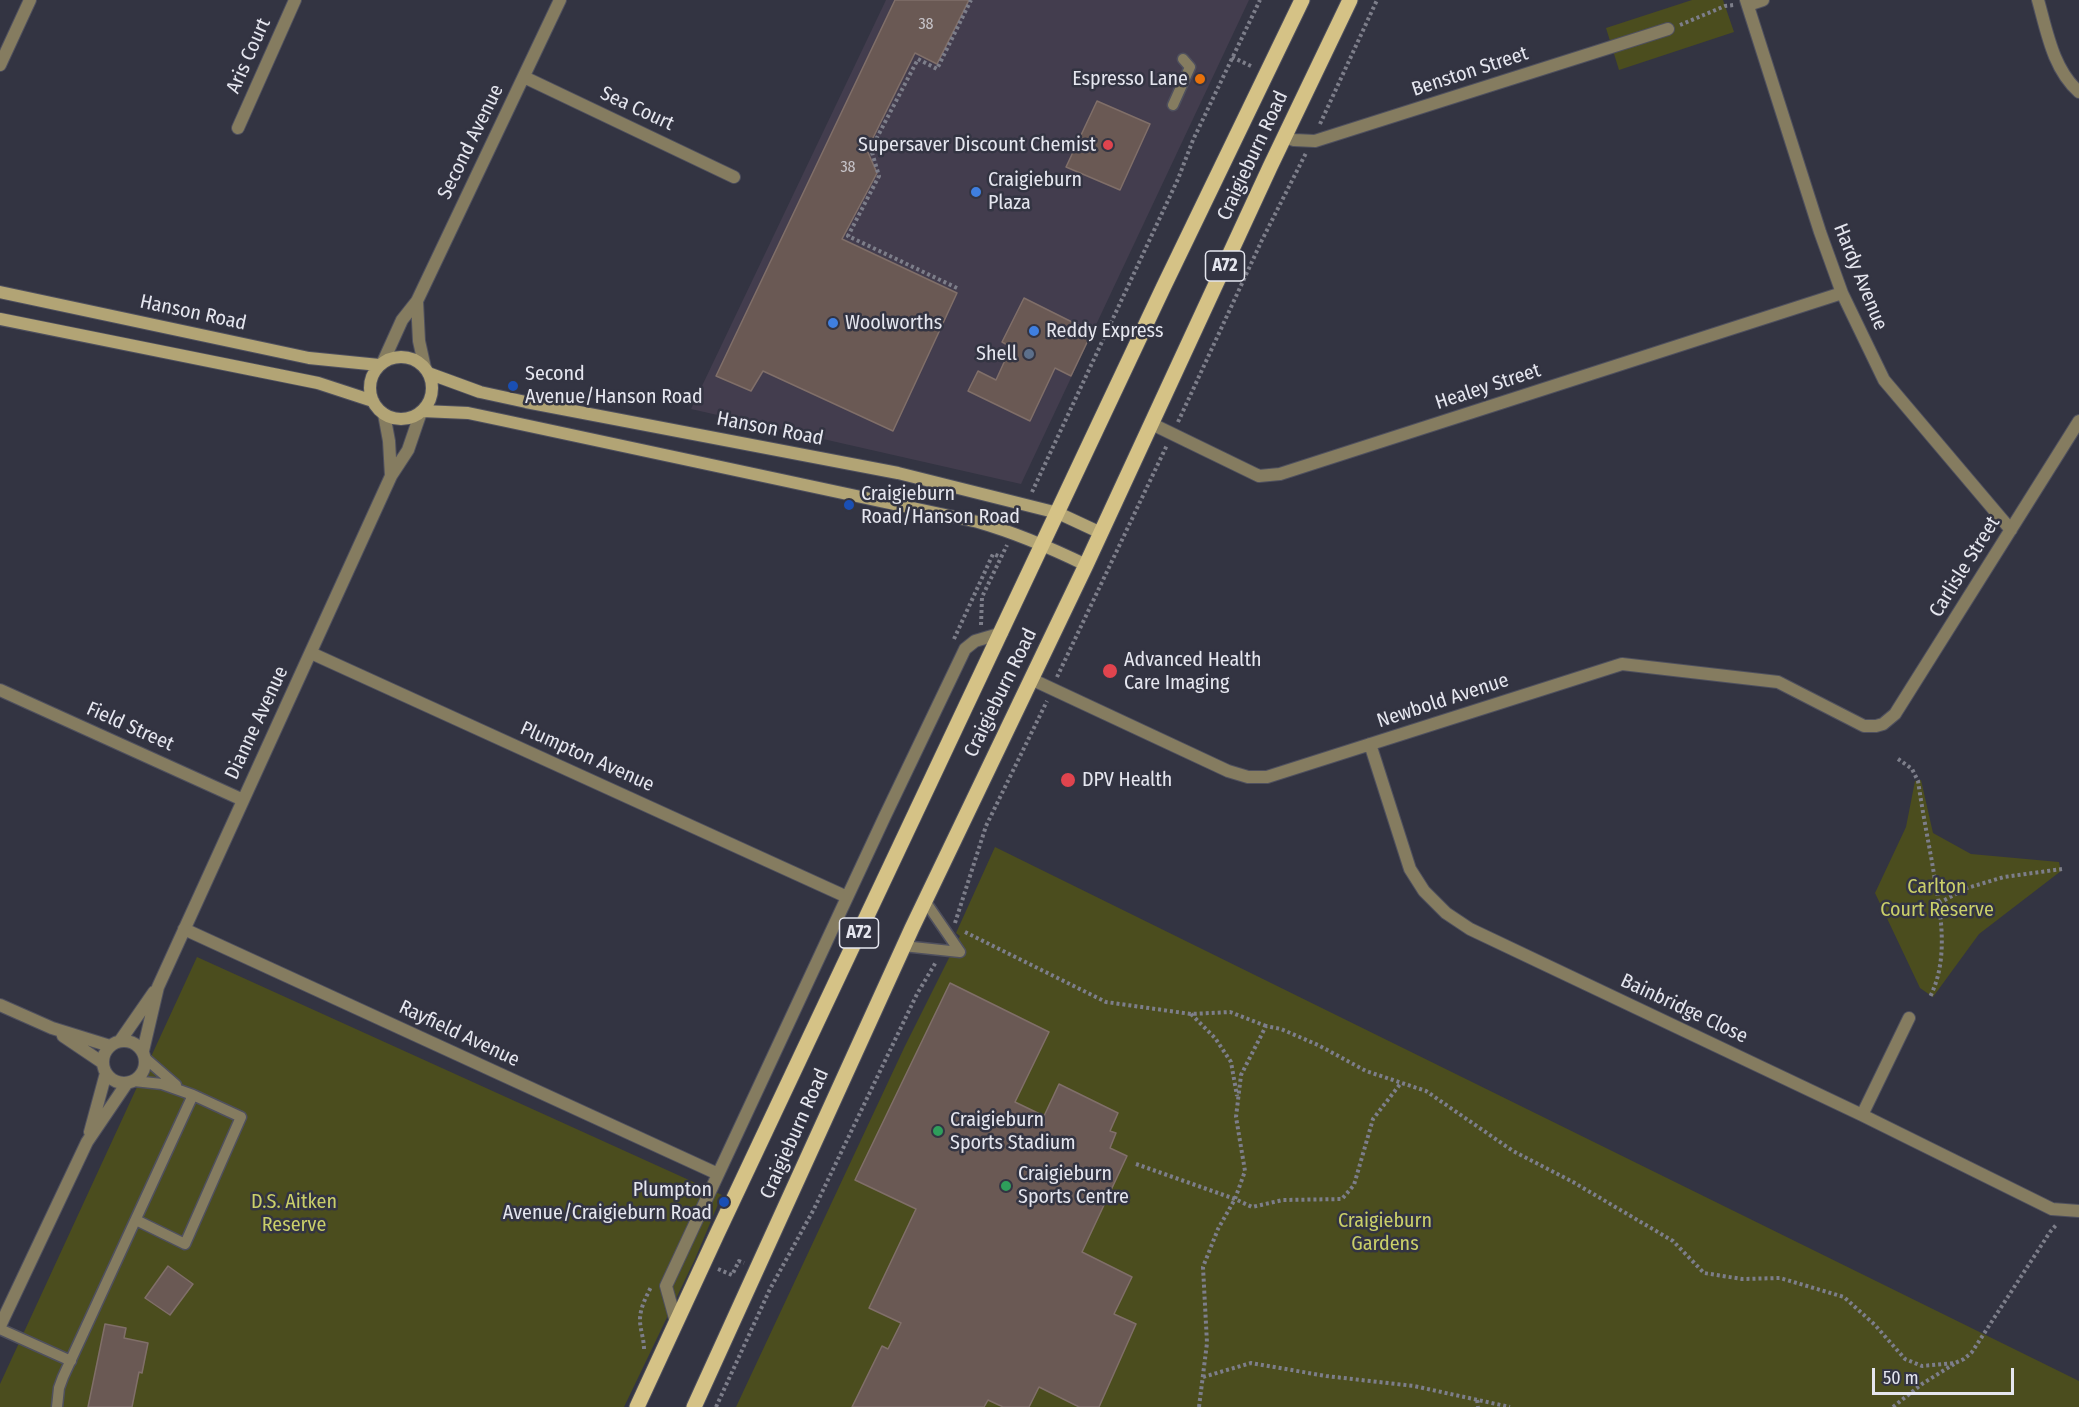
<!DOCTYPE html>
<html>
<head>
<meta charset="utf-8">
<style>
	body { margin:0 }
	#map { position:relative; width:2079px; height:1407px; overflow:hidden; background:#333442; font-family:"Fira Sans Condensed",sans-serif }
	canvas { display:block }
	.scale { position:absolute; left:1872px; top:1368px; width:142px; height:27px; box-sizing:border-box; border:3px solid #e5e6ef; border-top:0; padding-left:8px; font-size:18px; line-height:21px; white-space:nowrap; color:#e5e6ef; -webkit-text-stroke:4px #333442; paint-order:stroke }
</style>
</head>
<body>
<div id="map">
<canvas width="2079" height="1407"></canvas>
<div class="scale">50 m</div>
</div>
<script>
const c = document.querySelector('canvas').getContext('2d');
c.lineJoin = 'round';
function paint(path, color) {
  c.fillStyle = color;
  c.fill(path, 'evenodd');
}
function stroke(path, color, width, dash) {
  c.strokeStyle = color;
  c.lineWidth = width;
  c.lineCap = dash ? 'butt' : 'round';
  c.setLineDash(dash || []);
  c.stroke(path);
}
function drawText(font, color, halo, rows, align = 'center') {
  c.font = font + ' "Fira Sans Condensed",sans-serif';
  c.lineWidth = 5;
  c.setLineDash([]);
  c.textBaseline = 'middle';
  c.strokeStyle = halo;
  c.fillStyle = color;
  for (const [text, x, y, turn = 0] of rows) {
    c.save();
    c.translate(x, y);
    c.rotate((+turn || 0) * Math.PI / 180);
    c.textAlign = isNaN(turn) ? turn : align;
    if (halo) c.strokeText(text, 0, 0);
    c.fillText(text, 0, 0);
    c.restore();
  }
}
paint(new Path2D(`
	M 886,0 L 1249,0 L 1021,484 L 691,409 Z`), '#433d4e');
paint(new Path2D(`
	M 1692,0 L 1723,0 L 1734,32 L 1619,70 L 1606,28 Z
	M 1921,780 L 1933,833 L 1971,854 L 2059,862 L 2061,871 L 1979,934 L 1933,997 L 1920,988 L 1875,893 L 1906,827 L 1915,781 Z
	M 995,847 L 2079,1381 L 2079,1407 L 736,1407 L 904,1048 L 960,936 L 956,933 Z
	M 197,957 L 722,1195 L 695,1259 L 624,1407 L 0,1407 L 0,1384 Z`), '#4b4d1e');
const building = new Path2D(`
	M 895,0 L 969,0 L 937,64 L 915,53 L 867,150 L 877,173 L 842,239 L 957,293 L 893,431 L 763,371 L 751,391 L 716,376 Z
	M 1097,101 L 1150,124 L 1120,190 L 1066,167 Z
	M 1024,298 L 1092,332 L 1071,376 L 1055,368 L 1030,421 L 968,391 L 978,371 L 996,380 L 1011,347 L 1002,342 Z
	M 950,983 L 1049,1032 L 1015,1102 L 1044,1116 L 1059,1084 L 1118,1113 L 1110,1131 L 1116,1133 L 1110,1148 L 1127,1156 L 1082,1252 L 1132,1277 L 1114,1314 L 1136,1324 L 1099,1407 L 1079,1407 L 1039,1387 L 1029,1407 L 1003,1407 L 988,1400 L 984,1407 L 852,1407 L 882,1346 L 888,1349 L 901,1323 L 869,1308 L 916,1209 L 855,1180 Z
	M 168,1266 L 193,1284 L 170,1315 L 145,1298 Z
	M 105,1324 L 126,1328 L 124,1338 L 148,1343 L 142,1373 L 139,1372 L 132,1407 L 88,1407 Z`);
paint(building, '#6a5954');
stroke(building, '#806f69', 1.5);
const lane = new Path2D(`
	M 1173,105 L 1190,67 L 1183,59
	M 925,901 L 960,952
	M 903,946 L 960,952
	M 145,1058 L 176,1085
	M 134,1081 L 162,1084 L 193,1095
	M 0,1329 L 71,1361
	M 57,1407 L 59,1388 L 63,1377 L 193,1095 L 241,1117 L 185,1244 L 136,1220`);
const street = new Path2D(`
	M 1746,0 L 1820,232 L 1842,293 L 1884,380 L 2011,530
	M 2038,0 C 2047,32 2053,69 2079,92
	M 1748,5 L 1763,0
	M 0,65 L 30,0
	M 524,77 L 734,177
	M 238,128 L 295,0
	M 1284,137 L 1294,140 L 1315,141 L 1668,29
	M 417,301 L 419,341 L 425,368
	M 383,362 L 402,320 L 417,301 L 560,0
	M 384,414 L 389,441 L 391,476
	M 1152,424 L 1259,476 L 1280,474 L 1842,293
	M 311,653 L 847,897
	M 1031,679 L 1228,771 L 1248,777 L 1267,777 L 1622,664 L 1778,682 L 1864,726 L 1876,726 L 1883,724 L 1895,714 L 2079,421
	M 0,690 L 243,800
	M 1370,744 L 1410,869 L 1424,891 L 1446,913 L 1470,929 L 1862,1115 L 2052,1209 L 2079,1211
	M 184,929 L 718,1174
	M 0,1005 L 52,1028 L 110,1046
	M 63,1036 L 103,1063
	M103 1062a21 21 0 1 1 42 0a21 21 0 1 1-42 0Z
	M 120,1041 L 154,992
	M 143,1051 L 158,987 L 391,476 L 408,450 L 421,412
	M 1862,1115 L 1909,1018
	M 90,1132 L 106,1073
	M 676,1322 L 666,1286 L 885,816 L 965,649 L 975,641 L 1002,633
	M 0,1326 L 87,1142 L 127,1083`);
const secondary = new Path2D(`
	M 0,292 L 309,358 L 379,365
	M 0,319 L 318,383 L 373,401
	M370 388a31 31 0 1 1 62 0a31 31 0 1 1-62 0Z
	M 428,373 L 480,392 L 526,402 L 898,473 L 1058,513 L 1101,533
	M 422,411 L 468,413 L 506,421 L 978,522 C 1016,533 1051,548 1086,565`);
const primary = new Path2D(`
	M 637,1407 L 717,1234 L 1163,288 L 1302,0
	M 694,1407 L 912,928 L 1086,565 L 1270,167 L 1350,0`);
stroke(lane, '#4f505e', 13);
stroke(street, '#4f505e', 14);
stroke(secondary, '#4f505e', 14);
stroke(primary, '#4f505e', 17);
stroke(new Path2D(`
	M 1680,25 L 1725,6 L 1734,5
	M 1232,57 L 1253,67
	M 1320,124 L 1377,0
	M 957,288 L 848,236 L 879,176 L 871,149 L 918,59 L 937,69 L 971,0
	M 1178,422 L 1262,240 L 1306,153
	M 1032,492 L 1178,179 L 1193,140 L 1260,0
	M 981,625 L 982,597 L 1007,545
	M 954,639 L 993,554 L 1001,557
	M 1057,677 L 1167,445
	M 1898,759 L 1912,769 L 1918,781 C 1922,808 1927,835 1932,862 C 1939,906 1951,955 1930,997
	M 1939,903 L 1967,888 L 2004,877 L 2062,869
	M 955,923 L 986,826 L 1047,701
	M 965,932 L 1106,1002 L 1191,1014 L 1230,1012 L 1266,1026
	M 1191,1014 L 1215,1038 L 1231,1062 L 1237,1096
	M 1136,1164 L 1235,1199 L 1252,1207 L 1283,1200 L 1342,1199 L 1354,1185 L 1373,1119 L 1401,1083
	M 718,1269 L 732,1275 L 739,1261 L 744,1263
	M 644,1349 C 644,1339 640,1329 640,1320 C 640,1308 646,1297 651,1287
	M 1203,1377 L 1251,1363 L 1326,1376 L 1414,1386 L 1510,1407
	M 1477,1400 L 1478,1407
	M 716,1407 L 770,1289 L 814,1209 L 917,994 L 936,962
	M 1199,1407 L 1207,1343 L 1203,1267 L 1218,1229 L 1235,1199 L 1245,1171 L 1236,1117 L 1241,1075 L 1266,1026 L 1281,1029 L 1318,1045 L 1366,1071 L 1426,1091 L 1513,1151 L 1573,1182 L 1673,1241 L 1704,1273 L 1742,1279 L 1780,1278 L 1844,1297 L 1875,1325 L 1905,1359 L 1922,1366 L 1955,1363 L 1964,1359 L 1972,1352 L 2050,1232 L 2057,1224
	M 1893,1407 L 1922,1384 L 1954,1364`), '#7d7e8a', 4, [3, 3]);
stroke(lane, '#857c60', 10);
stroke(street, '#857c60', 12);
stroke(secondary, '#b2a475', 12);
stroke(primary, '#d5c286', 15);
for (const [x, y, r, color] of [
	[1200,79,6,"#e8710a"],
	[1108,145,6,"#e0444e"],
	[976,192,6,"#3f7fe0"],
	[833,323,6,"#3f7fe0"],
	[1034,331,6,"#3f7fe0"],
	[1029,354,6,"#5c6f8a"],
	[513,386,6,"#1a4fb4"],
	[849,505,6,"#1a4fb4"],
	[1110,671,8,"#e0444e"],
	[1068,780,8,"#e0444e"],
	[938,1131,6,"#2e9e5b"],
	[1006,1186,6,"#2e9e5b"],
	[724,1202,6,"#1a4fb4"]
]) {
  const dot = new Path2D();
  dot.arc(x, y, r, 0, 2 * Math.PI);
  c.fillStyle = color;
  c.fill(dot);
  stroke(dot, '#333442', 2);
}
drawText('16px', '#c6c3c8', null, [
	["38",926,25],
	["38",848,168]
]);
for (const [x, y, w] of [
	[1225,266,39],
	[859,933,39]
]) {
  const box = new Path2D();
  box.roundRect(x - w / 2, y - 15, w, 30, 4.5);
  c.fillStyle = '#333442';
  c.fill(box);
  stroke(box, '#e5e6ef', 1.5);
}
drawText('bold 18px', '#e5e6ef', null, [
	["A72",1225,266],
	["A72",859,933]
]);
drawText('20px', '#e5e6ef', '#333442', [
	["Aris Court",249,56,-66],
	["Benston Street",1470,72,-18],
	["Sea Court",637,109,25],
	["Second Avenue",471,142,-64],
	["Craigieburn Road",1253,156,-65],
	["Hardy Avenue",1860,277,68],
	["Hanson Road",193,313,12],
	["Healey Street",1488,387,-18],
	["Hanson Road",770,429,11],
	["Carlisle Street",1965,567,-58],
	["Craigieburn Road",1001,693,-64],
	["Newbold Avenue",1443,701,-18],
	["Dianne Avenue",257,723,-65],
	["Field Street",130,727,24],
	["Plumpton Avenue",587,757,24],
	["Bainbridge Close",1684,1009,25],
	["Rayfield Avenue",459,1034,25],
	["Craigieburn Road",795,1134,-66]
]);
drawText('20px', '#e5e6ef', '#333442', [
	["Espresso Lane",1188,79,"right"],
	["Supersaver Discount Chemist",1096,145,"right"],
	["Craigieburn",988,180],
	["Plaza",988,203],
	["Woolworths",845,323],
	["Reddy Express",1046,331],
	["Shell",1017,354,"right"],
	["Second",525,374],
	["Avenue/Hanson Road",525,397],
	["Craigieburn",861,494],
	["Road/Hanson Road",861,517],
	["Advanced Health",1124,660],
	["Care Imaging",1124,683],
	["DPV Health",1082,780],
	["Craigieburn",950,1120],
	["Sports Stadium",950,1143],
	["Craigieburn",1018,1174],
	["Sports Centre",1018,1197],
	["Plumpton",712,1190,"right"],
	["Avenue/Craigieburn Road",712,1213,"right"]
], 'left');
drawText('20px', '#cacf69', '#333442', [
	["Carlton",1937,887],
	["Court Reserve",1937,910],
	["D.S. Aitken",294,1202],
	["Reserve",294,1225],
	["Craigieburn",1385,1221],
	["Gardens",1385,1244]
]);
</script>
</body>
</html>
